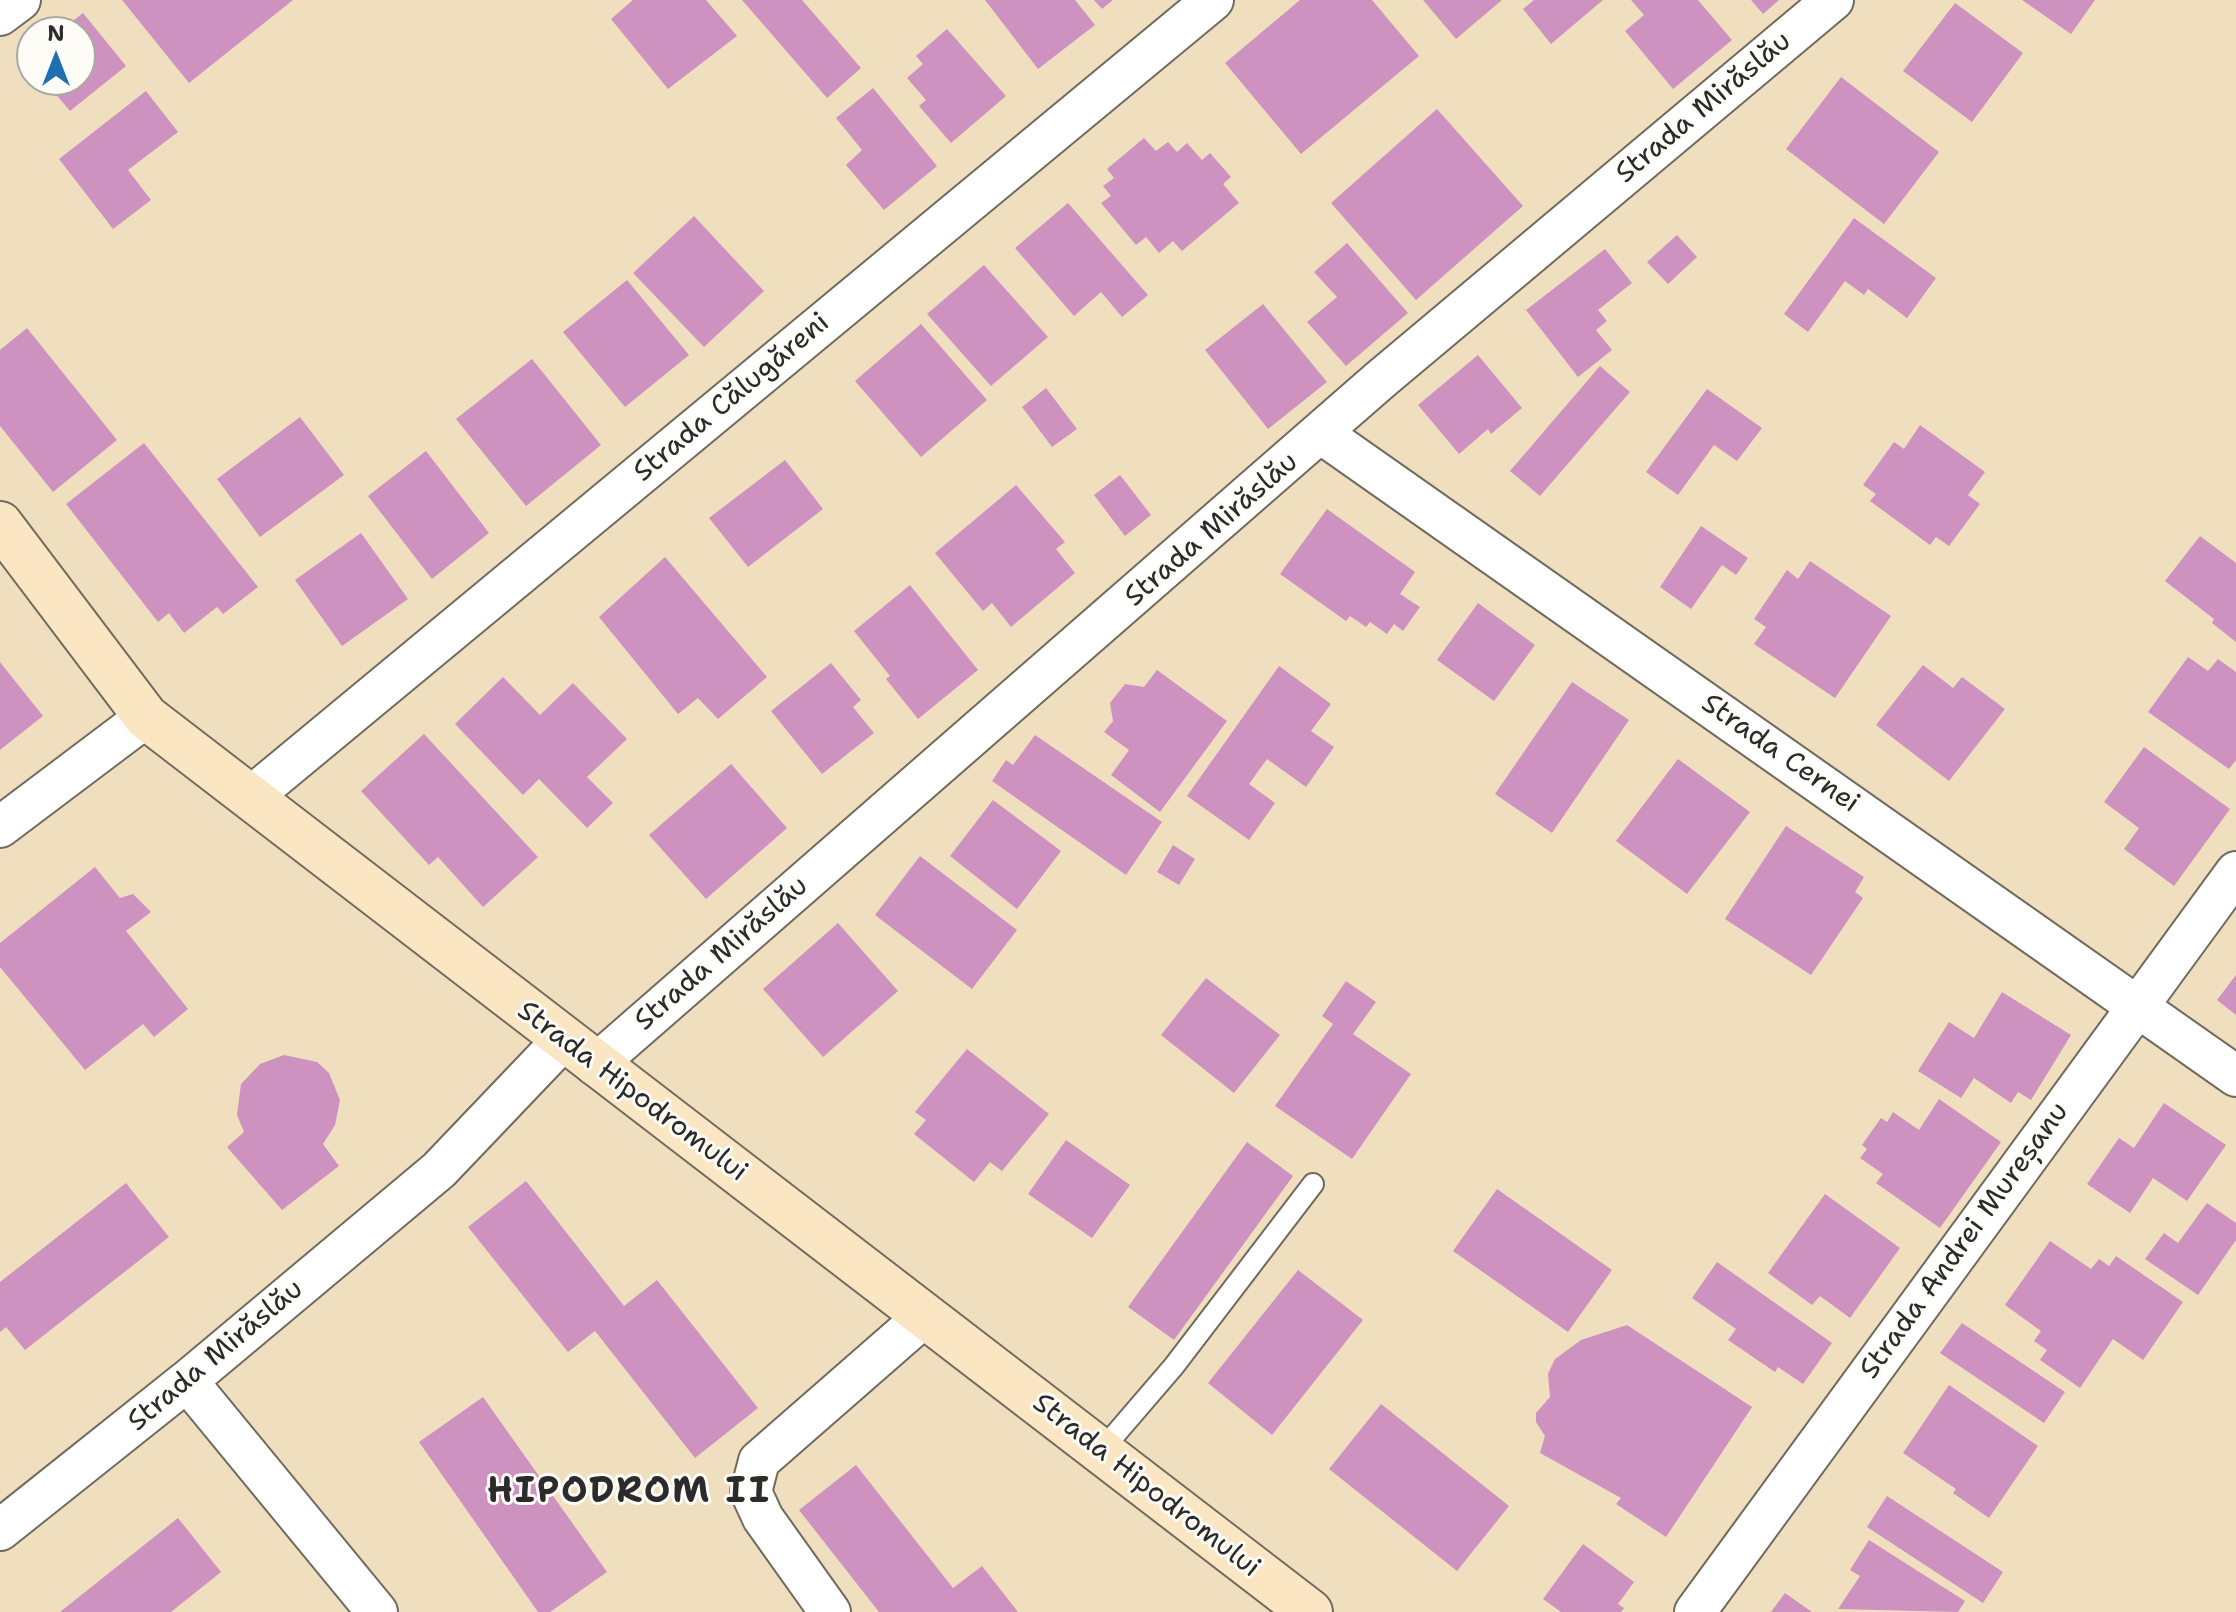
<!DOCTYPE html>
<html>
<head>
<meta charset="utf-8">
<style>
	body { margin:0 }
	#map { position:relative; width:2236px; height:1612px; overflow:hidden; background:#f0dfbf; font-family:"Shantell Sans",sans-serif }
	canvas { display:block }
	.north { position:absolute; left:16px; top:16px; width:80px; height:80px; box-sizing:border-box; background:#fdfcf7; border:2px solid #a9a8a5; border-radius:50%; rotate:0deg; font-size:22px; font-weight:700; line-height:32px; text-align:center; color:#2b2b2b }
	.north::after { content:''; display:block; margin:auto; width:28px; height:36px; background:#1f6fb2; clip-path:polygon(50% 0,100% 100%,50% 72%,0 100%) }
</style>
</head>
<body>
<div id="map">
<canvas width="2236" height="1612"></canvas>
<div class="north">N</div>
</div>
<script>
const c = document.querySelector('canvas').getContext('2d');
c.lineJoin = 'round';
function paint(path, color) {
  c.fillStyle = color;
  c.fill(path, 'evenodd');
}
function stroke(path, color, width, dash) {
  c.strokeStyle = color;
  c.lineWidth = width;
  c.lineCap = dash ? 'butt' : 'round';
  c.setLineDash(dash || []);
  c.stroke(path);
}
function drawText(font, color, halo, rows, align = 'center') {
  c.font = font + ' "Shantell Sans",sans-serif';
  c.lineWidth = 6;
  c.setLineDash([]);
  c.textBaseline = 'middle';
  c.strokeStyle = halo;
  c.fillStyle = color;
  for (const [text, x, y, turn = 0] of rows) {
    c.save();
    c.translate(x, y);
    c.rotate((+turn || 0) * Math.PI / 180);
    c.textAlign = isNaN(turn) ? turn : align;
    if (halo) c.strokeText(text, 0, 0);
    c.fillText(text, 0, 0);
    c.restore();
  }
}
paint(new Path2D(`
	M 122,0 L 293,0 L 189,83 Z
	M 633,0 L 706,0 L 737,36 L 668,89 L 611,19 Z
	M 742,0 L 802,0 L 861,68 L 827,98 Z
	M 985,0 L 1075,0 L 1095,25 L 1038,69 Z
	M 1094,0 L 1113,0 L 1102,9 Z
	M 1300,0 L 1372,0 L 1419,56 L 1301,154 L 1225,63 Z
	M 1423,0 L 1502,0 L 1456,39 Z
	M 1534,0 L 1603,0 L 1551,44 L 1523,9 Z
	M 1631,0 L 1698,0 L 1732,40 L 1673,89 L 1625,31 L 1644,15 Z
	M 1751,0 L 1779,0 L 1763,14 Z
	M 2022,0 L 2095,0 L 2071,34 Z
	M 1955,3 L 2023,53 L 1972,122 L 1903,71 Z
	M 83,13 L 126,66 L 70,111 L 44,80 L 80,80 L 80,32 L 59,32 Z
	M 947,29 L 1006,96 L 951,143 L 919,106 L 926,100 L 907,78 L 923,64 L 916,56 Z
	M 1841,77 L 1939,152 L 1884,224 L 1786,149 Z
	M 873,88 L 937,166 L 884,210 L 846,165 L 862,150 L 836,118 Z
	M 146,91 L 178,132 L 128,170 L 151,200 L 113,229 L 59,159 Z
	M 1437,109 L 1523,206 L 1416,300 L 1331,203 Z
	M 1144,138 L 1156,151 L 1168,142 L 1177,152 L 1187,143 L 1202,160 L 1210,153 L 1231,177 L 1223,184 L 1239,203 L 1182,251 L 1173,241 L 1159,253 L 1146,237 L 1136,245 L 1101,203 L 1111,196 L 1103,186 L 1114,178 L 1107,169 Z
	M 1068,203 L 1148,295 L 1122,317 L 1101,292 L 1074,316 L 1015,248 Z
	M 694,216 L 764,291 L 704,347 L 633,273 Z
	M 1854,218 L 1936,278 L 1907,318 L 1868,289 L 1864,295 L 1845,281 L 1808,332 L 1784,314 Z
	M 1677,235 L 1697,257 L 1668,284 L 1647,262 Z
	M 1347,243 L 1408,313 L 1346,366 L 1307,322 L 1337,297 L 1314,272 Z
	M 1605,249 L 1632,283 L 1598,310 L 1607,321 L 1596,330 L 1612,350 L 1578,377 L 1526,310 Z
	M 984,265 L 1048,337 L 991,386 L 927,314 Z
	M 627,280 L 689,355 L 625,407 L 563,332 Z
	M 1263,304 L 1327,382 L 1268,429 L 1205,350 Z
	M 921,324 L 987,400 L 921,457 L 855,381 Z
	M 27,328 L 117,440 L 53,492 L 0,426 L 0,350 Z
	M 1478,355 L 1522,408 L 1491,434 L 1488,429 L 1459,454 L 1418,405 Z
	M 532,359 L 601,445 L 526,506 L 456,419 Z
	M 1600,366 L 1630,392 L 1540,496 L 1510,471 Z
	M 1046,388 L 1077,429 L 1052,447 L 1022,407 Z
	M 1707,389 L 1762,428 L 1737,461 L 1714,445 L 1678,495 L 1646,472 Z
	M 300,417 L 344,475 L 260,537 L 217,479 Z
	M 1920,425 L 1985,472 L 1968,495 L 1980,504 L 1949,546 L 1936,537 L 1930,545 L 1870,501 L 1876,494 L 1863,485 L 1894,442 L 1904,449 Z
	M 144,443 L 258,587 L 223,614 L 217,607 L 184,633 L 169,613 L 158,622 L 66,504 Z
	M 426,451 L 489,533 L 432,579 L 368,496 Z
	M 785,460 L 823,509 L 748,567 L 709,518 Z
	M 1120,475 L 1151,515 L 1125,536 L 1094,495 Z
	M 1016,485 L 1065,542 L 1056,549 L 1075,573 L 1011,627 L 992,603 L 983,611 L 935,553 Z
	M 1327,509 L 1415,572 L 1400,594 L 1420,607 L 1403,631 L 1394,624 L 1387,634 L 1370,622 L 1366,627 L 1350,616 L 1346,621 L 1280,574 Z
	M 1701,526 L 1748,558 L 1736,575 L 1722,565 L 1691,609 L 1660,587 Z
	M 361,533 L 408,599 L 342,646 L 295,580 Z
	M 2200,536 L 2236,563 L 2236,642 L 2212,623 L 2214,619 L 2165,581 Z
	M 665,557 L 767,677 L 718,719 L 698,698 L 678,714 L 599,617 Z
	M 1810,561 L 1891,616 L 1835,698 L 1754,644 L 1766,627 L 1754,619 L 1787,570 L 1798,579 Z
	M 910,585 L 978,670 L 918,719 L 886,679 L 890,676 L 854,631 Z
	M 1478,603 L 1535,645 L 1494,701 L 1437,660 Z
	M 2188,657 L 2208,671 L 2218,659 L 2236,672 L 2236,760 L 2229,769 L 2148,712 Z
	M 0,662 L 43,716 L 0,750 Z
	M 831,663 L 861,700 L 853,707 L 874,733 L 822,774 L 771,711 Z
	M 1923,665 L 1953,688 L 1962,677 L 2005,709 L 1949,781 L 1876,725 Z
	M 1279,666 L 1331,704 L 1311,731 L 1334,747 L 1306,787 L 1267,759 L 1249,784 L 1275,803 L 1249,840 L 1187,796 Z
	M 1157,670 L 1227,721 L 1160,812 L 1111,775 L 1129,750 L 1104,732 L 1113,721 L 1110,703 L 1125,684 L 1144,687 Z
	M 503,677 L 540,715 L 573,683 L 627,739 L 587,777 L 613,803 L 587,828 L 539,779 L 523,795 L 455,724 Z
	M 1572,682 L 1629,720 L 1552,833 L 1495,794 Z
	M 424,734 L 538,857 L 483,907 L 438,857 L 429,865 L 361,791 Z
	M 1035,735 L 1162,822 L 1126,875 L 992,781 L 1006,760 L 1013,765 Z
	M 2144,747 L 2230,809 L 2174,886 L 2124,849 L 2139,828 L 2104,802 Z
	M 1678,759 L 1750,812 L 1687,894 L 1616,841 Z
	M 731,764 L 787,828 L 706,899 L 649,835 Z
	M 993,800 L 1061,851 L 1017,909 L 950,856 Z
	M 1786,826 L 1864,877 L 1855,892 L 1863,898 L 1811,975 L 1725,919 Z
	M 1173,845 L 1195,859 L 1179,885 L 1157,872 Z
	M 920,856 L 1017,930 L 972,989 L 875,915 Z
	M 95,867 L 120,898 L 133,894 L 151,912 L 126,931 L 188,1009 L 154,1037 L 143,1024 L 85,1070 L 0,967 L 0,943 Z
	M 838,923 L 898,991 L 823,1057 L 763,989 Z
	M 2236,975 L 2236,1015 L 2217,1000 Z
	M 1206,978 L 1280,1035 L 1234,1093 L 1161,1035 Z
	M 1346,981 L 1376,1002 L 1353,1034 L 1411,1074 L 1352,1159 L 1275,1106 L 1333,1024 L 1322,1016 Z
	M 2002,992 L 2071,1035 L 2031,1100 L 2018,1092 L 2011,1103 L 1974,1078 L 1961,1098 L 1918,1071 L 1949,1022 L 1974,1038 Z
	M 967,1049 L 1049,1114 L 1002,1171 L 990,1162 L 974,1182 L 914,1134 L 926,1120 L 915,1112 Z
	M 284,1055 L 317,1062 L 329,1073 L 340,1100 L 335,1125 L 323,1144 L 339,1166 L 282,1210 L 227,1147 L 244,1132 L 237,1115 L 241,1084 L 260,1064 Z
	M 1939,1099 L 2001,1142 L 1940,1228 L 1876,1183 L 1883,1174 L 1860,1158 L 1867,1149 L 1862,1145 L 1881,1118 L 1887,1122 L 1893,1112 L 1919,1130 Z
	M 2164,1103 L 2226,1145 L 2187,1201 L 2153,1178 L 2130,1213 L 2087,1184 L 2119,1138 L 2134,1148 Z
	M 1066,1140 L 1130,1185 L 1092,1238 L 1028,1194 Z
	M 1247,1142 L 1293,1176 L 1174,1340 L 1128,1307 Z
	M 526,1181 L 624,1306 L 657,1280 L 758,1408 L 695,1458 L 595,1331 L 568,1352 L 468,1227 Z
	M 126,1183 L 169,1237 L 25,1350 L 6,1327 L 0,1332 L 0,1282 Z
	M 1497,1189 L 1612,1270 L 1568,1332 L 1453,1251 Z
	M 1825,1194 L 1900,1248 L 1850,1318 L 1820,1296 L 1812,1305 L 1768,1273 Z
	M 2207,1203 L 2236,1223 L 2236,1240 L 2198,1295 L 2145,1259 L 2164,1233 L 2178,1243 Z
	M 2050,1241 L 2091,1269 L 2099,1259 L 2109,1266 L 2116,1256 L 2183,1302 L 2143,1360 L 2113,1339 L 2080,1388 L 2040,1360 L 2047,1350 L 2034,1341 L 2041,1331 L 2005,1305 Z
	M 1717,1262 L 1832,1343 L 1803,1384 L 1778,1367 L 1775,1372 L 1728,1340 L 1736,1329 L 1692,1298 Z
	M 1298,1270 L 1363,1320 L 1272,1435 L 1208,1383 Z
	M 1962,1323 L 2065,1392 L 2044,1423 L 1940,1353 Z
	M 1627,1325 L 1752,1407 L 1666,1537 L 1616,1504 L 1621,1498 L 1540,1453 L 1545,1436 L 1536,1422 L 1536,1413 L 1550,1397 L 1548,1374 L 1555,1359 L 1581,1340 Z
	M 1949,1385 L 2038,1446 L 1989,1518 L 1953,1493 L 1956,1489 L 1903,1453 Z
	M 483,1397 L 607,1572 L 550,1612 L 538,1612 L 419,1442 Z
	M 1381,1404 L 1509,1506 L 1457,1571 L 1329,1469 Z
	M 856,1465 L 953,1588 L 982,1566 L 1018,1612 L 879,1612 L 799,1510 Z
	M 1887,1496 L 2003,1572 L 1983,1603 L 1867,1527 Z
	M 178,1518 L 221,1572 L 171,1612 L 60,1612 Z
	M 1869,1540 L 1965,1601 L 1958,1612 L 1838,1609 L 1860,1576 L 1850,1570 Z
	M 1583,1544 L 1634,1582 L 1618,1604 L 1624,1608 L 1621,1612 L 1561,1612 L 1543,1599 Z
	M 1785,1593 L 1812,1612 L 1771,1612 Z`), '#cd92c0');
const lane = new Path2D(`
	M 1101,1451 L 1174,1366 L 1313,1184`);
const street = new Path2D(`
	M 0,15 L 20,0
	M 1322,434 L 2236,1076
	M 252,796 L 1213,0
	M 0,827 L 146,717
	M 595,1065 L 1380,380 L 1833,0
	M 187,1381 L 377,1612
	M 0,1530 L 187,1381 L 439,1170 L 563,1040
	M 830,1612 L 763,1518 L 751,1492 L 759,1461 L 925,1316
	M 1695,1612 L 2236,872`);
const secondary = new Path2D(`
	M 0,524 L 146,717 L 1310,1612`);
stroke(lane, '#706a5f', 24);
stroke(street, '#706a5f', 44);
stroke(secondary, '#706a5f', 48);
stroke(lane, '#fff', 20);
stroke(street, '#fff', 40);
stroke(secondary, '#fbe6c4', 44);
drawText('28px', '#2b2b2b', '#fdfcf7', [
	["Strada Mirăslău",1704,108,-40],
	["Strada Călugăreni",732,398,-40],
	["Strada Mirăslău",1212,530,-41],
	["Strada Cernei",1780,754,35],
	["Strada Mirăslău",722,954,-41],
	["Strada Hipodromului",632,1092,37],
	["Strada Andrei Mureșanu",1965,1241,-54],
	["Strada Mirăslău",216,1356,-40],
	["Strada Hipodromului",1146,1486,38]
]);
c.letterSpacing = '2px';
drawText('bold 36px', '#2b2b2b', '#fdfcf7', [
	["HIPODROM II",629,1493]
]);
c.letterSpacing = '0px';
</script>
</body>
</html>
